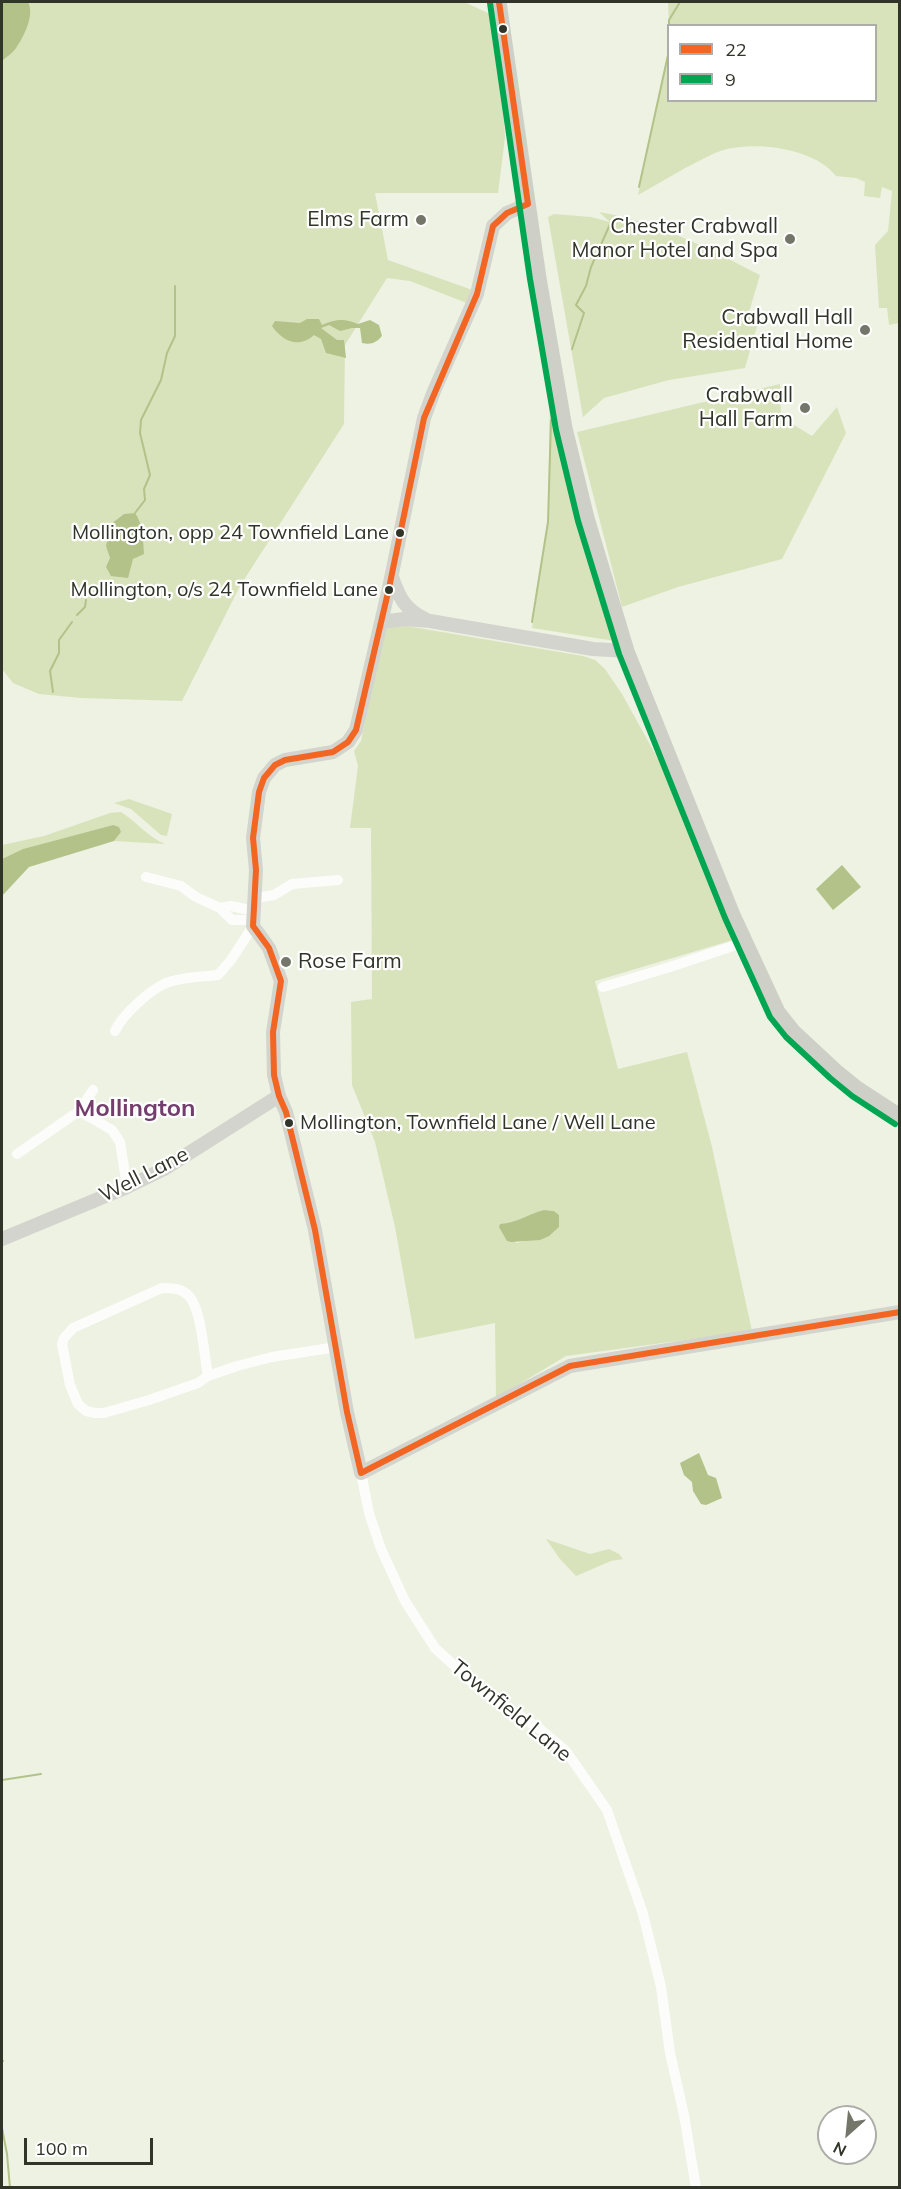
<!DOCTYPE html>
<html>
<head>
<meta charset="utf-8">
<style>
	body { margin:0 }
	#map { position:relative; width:901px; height:2189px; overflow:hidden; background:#edf2e2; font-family:Mulish,sans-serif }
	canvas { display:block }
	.frame { position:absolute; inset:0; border:3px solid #313428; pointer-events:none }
	.legend { position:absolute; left:667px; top:24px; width:210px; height:78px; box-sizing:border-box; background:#fff; border:2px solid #adaea9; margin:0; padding:8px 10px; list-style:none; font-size:18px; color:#313428 }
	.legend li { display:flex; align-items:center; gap:12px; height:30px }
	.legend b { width:30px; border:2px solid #adaea9 }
	.north { position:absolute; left:817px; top:2105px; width:60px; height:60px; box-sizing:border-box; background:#fff; border:2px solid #adaea9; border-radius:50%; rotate:207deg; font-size:16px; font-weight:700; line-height:24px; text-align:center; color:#313428 }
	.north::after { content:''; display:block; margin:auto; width:21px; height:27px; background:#737669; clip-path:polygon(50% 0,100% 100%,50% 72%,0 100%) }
	.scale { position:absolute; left:24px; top:2138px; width:129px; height:27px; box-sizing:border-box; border:3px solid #313428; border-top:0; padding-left:8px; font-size:18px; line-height:21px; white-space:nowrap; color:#313428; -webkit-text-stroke:4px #fff; paint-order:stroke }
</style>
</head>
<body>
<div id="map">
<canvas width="901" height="2189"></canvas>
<div class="frame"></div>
<ul class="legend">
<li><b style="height:8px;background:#f26522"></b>22</li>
<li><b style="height:8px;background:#00a651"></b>9</li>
</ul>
<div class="north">N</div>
<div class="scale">100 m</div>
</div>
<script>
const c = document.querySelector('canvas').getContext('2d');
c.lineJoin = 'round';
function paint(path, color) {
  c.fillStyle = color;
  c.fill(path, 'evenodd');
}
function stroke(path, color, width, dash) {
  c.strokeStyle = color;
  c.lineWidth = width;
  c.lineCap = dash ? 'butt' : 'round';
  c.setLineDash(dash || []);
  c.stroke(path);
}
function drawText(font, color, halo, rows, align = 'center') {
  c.font = font + ' Mulish,sans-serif';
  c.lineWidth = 4.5;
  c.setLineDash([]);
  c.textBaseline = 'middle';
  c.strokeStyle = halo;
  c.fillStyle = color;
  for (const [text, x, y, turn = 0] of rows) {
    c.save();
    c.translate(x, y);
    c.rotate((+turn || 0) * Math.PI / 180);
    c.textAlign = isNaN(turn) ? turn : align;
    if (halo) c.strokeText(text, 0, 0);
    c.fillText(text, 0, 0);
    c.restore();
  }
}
paint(new Path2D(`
	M 2,2 L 464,2 L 490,14 L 501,84 L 505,137 L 498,193 L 375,193 L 388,260 L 478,292 L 472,305 L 410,281 L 387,278 L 345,345 L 344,424 L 240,586 L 182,701 L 81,698 L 39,694 L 13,683 L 2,669 Z
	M 668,2 L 899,2 L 899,323 L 889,325 L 887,308 L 879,308 L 875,245 L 888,231 L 892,191 L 882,187 L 880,198 L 864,196 L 865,182 L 856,178 L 836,176 C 814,147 748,139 715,153 C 689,165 663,181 638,195 L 668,55 L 668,100 L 876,100 L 876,26 L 669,25 Z
	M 599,212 C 659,222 707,248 760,275 L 749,312 L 760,316 L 745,368 L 669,380 L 604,398 L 583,417 L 548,217 L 554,214 L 591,217 L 610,222 Z
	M 780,384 L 781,417 L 812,436 L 837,407 L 846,433 L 782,559 L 678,587 L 622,607 L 577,432 Z
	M 550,387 L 573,496 L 615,641 L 532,628 L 548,522 Z
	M 393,625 L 401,625 L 583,656 L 595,660 L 605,669 L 622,694 L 663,768 L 700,853 L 733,940 L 595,981 L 618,1069 L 687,1052 L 712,1147 L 752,1331 L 566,1356 L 496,1398 L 495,1323 L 415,1339 L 395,1227 L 375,1142 L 352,1085 L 351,1002 L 372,999 L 371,828 L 350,828 L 358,766 L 354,751 L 361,741 L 383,637 L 386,629 ZM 544,1210 L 554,1211 L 559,1215 L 559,1227 C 542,1241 536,1238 516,1243 L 506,1224 L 523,1220 Z
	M 129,799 L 172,814 L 167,836 L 161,835 L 131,809 L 114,803 Z
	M 121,812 C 137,822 148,837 165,844 L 114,841 L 121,832 L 113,825 L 24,849 L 2,859 L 2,845 L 44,836 L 110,813 Z
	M 546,1539 L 590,1554 L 609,1549 L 619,1554 L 623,1559 L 611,1561 L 576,1576 L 560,1559 Z`), '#d8e3bc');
paint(new Path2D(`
	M 2,2 L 28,2 C 35,14 24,37 16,48 C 13,53 6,57 2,61 Z
	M 307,319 L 319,319 L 322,325 C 336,319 344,318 358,324 L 370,320 L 379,325 L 382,336 C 376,343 371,345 362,343 L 360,328 L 352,328 L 340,331 L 329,325 L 321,328 L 337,340 L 344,340 L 346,358 L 326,353 L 321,339 L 314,335 C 299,349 282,341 272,326 L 275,321 L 300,323 Z
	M 135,513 C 143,524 143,540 144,554 L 133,559 L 128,578 L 111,576 L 106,567 L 110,558 L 106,546 L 111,524 L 124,514 Z
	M 113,825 L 119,827 L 121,832 L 114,841 L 29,867 L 2,896 L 2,859 L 23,849 Z
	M 842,865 L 861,887 L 833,910 L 816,889 Z
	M 544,1210 L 554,1211 L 559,1215 L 559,1227 L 549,1236 L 540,1240 L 511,1242 L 507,1241 L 499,1227 L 500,1224 C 517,1223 528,1214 544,1210 Z
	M 699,1453 L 708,1475 L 716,1478 L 722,1498 L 706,1505 L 701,1504 L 693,1491 L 692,1482 L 684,1475 L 680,1463 Z`), '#b2c288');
stroke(new Path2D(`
	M 669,26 L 669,20 L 680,2
	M 639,187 L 668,55
	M 572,349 L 584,313 L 576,305 L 586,286 L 591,267 L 611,222
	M 135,513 L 145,500 L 144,489 L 150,475 L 140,433 L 141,420 L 161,380 L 167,353 L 175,336 L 175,286
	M 77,615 L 85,607 L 86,600
	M 532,622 L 548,522 L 551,420
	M 53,692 L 50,671 L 59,653 L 59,640 L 72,622
	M 2,1780 L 41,1774
	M 2,2062 L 3,2061
	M 2,2128 L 7,2154 L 10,2188`), '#b2c288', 2);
stroke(new Path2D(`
	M 146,877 L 181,886 L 196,897 L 220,908 L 232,920 L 253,920
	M 255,898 L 274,895 L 292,884 L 338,880
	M 220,908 L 231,906 L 254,911
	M 603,987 L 670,967 L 745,942
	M 115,1031 C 122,1015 150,990 166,983 C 182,977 201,977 218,975 L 231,960 L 253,926
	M 93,1090 L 79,1111 L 112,1130 L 120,1142 L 127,1187
	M 17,1154 L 79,1111
	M 208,1376 C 204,1356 202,1311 189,1296 C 181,1288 172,1288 162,1288 L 73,1328 L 64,1338 L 62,1344 L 70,1385 L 78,1404 L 86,1411 L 95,1413 L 104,1413 L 149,1400 L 198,1383 L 208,1376 L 237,1366 L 272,1357 L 337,1347
	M 361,1473 L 369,1513 L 381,1549 L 405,1601 L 435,1648 L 482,1691 L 540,1729 L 566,1751 L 607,1810 L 643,1914 L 661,1987 L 670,2053 L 684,2115 L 696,2188`), '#fcfdfb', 10);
stroke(new Path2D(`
	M 528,204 L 507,213 L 493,226 L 477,294 L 434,391 L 424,418 L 389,588 L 356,730 L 348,742 L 333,752 L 285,760 L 275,765 L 264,778 L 259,792 L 253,838 L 256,870 L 253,926 L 269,948 L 281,981 L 273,1032 L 274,1075 L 279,1096 L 286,1112 L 315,1230 L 347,1412 L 361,1473 L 570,1366 L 900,1312
	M 392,577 C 399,597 405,610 425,619
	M 382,622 L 404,619 L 430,621 L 593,649 L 627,651
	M 2,1239 L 127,1187 L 164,1169 L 279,1096`), '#d3d4cd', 14);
stroke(new Path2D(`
	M 499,2 L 539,278 L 565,428 L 587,518 L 627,651 L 733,915 L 778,1012 L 793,1031 L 836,1071 L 857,1088 L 900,1116`), '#ced0c7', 15);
stroke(new Path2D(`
	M 499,2 L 528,204 L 507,213 L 493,226 L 477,294 L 424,418 L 389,588 L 356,730 L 348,742 L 333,752 L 285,760 L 275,765 L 264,778 L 259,792 L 253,838 L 256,870 L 253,926 L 269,948 L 281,981 L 273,1032 L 274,1075 L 279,1096 L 286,1112 L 315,1230 L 347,1412 L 361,1473 L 570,1366 L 900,1312`), '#f26522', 6);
stroke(new Path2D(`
	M 490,3 L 530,279 L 556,430 L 578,521 L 619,654 L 725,918 L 770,1017 L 786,1037 L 830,1078 L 852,1096 L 895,1124`), '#00a651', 6);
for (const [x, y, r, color] of [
	[503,29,5,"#313428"],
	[421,220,6,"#737669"],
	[790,239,6,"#737669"],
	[865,330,6,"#737669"],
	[805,408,6,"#737669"],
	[400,533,5,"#313428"],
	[389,590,5,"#313428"],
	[286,962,6,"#737669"],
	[289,1123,5,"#313428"]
]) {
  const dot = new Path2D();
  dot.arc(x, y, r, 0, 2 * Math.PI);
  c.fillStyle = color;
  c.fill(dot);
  stroke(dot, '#fff', 2);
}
drawText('20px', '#313428', '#fff', [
	["Mollington, opp 24 Townfield Lane",389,533],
	["Mollington, o/s 24 Townfield Lane",378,590],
	["Mollington, Townfield Lane / Well Lane",300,1123,"left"]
], 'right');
drawText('21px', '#313428', '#fff', [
	["Elms Farm",409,220],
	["Chester Crabwall",778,227],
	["Manor Hotel and Spa",778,251],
	["Crabwall Hall",853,318],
	["Residential Home",853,342],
	["Crabwall",793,396],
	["Hall Farm",793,420],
	["Rose Farm",298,962,"left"]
], 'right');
drawText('21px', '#313428', '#fff', [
	["Well Lane",144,1175,-27],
	["Townfield Lane",511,1711,39]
]);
drawText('bold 24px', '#733e6d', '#fff', [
	["Mollington",135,1109]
]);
</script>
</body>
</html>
